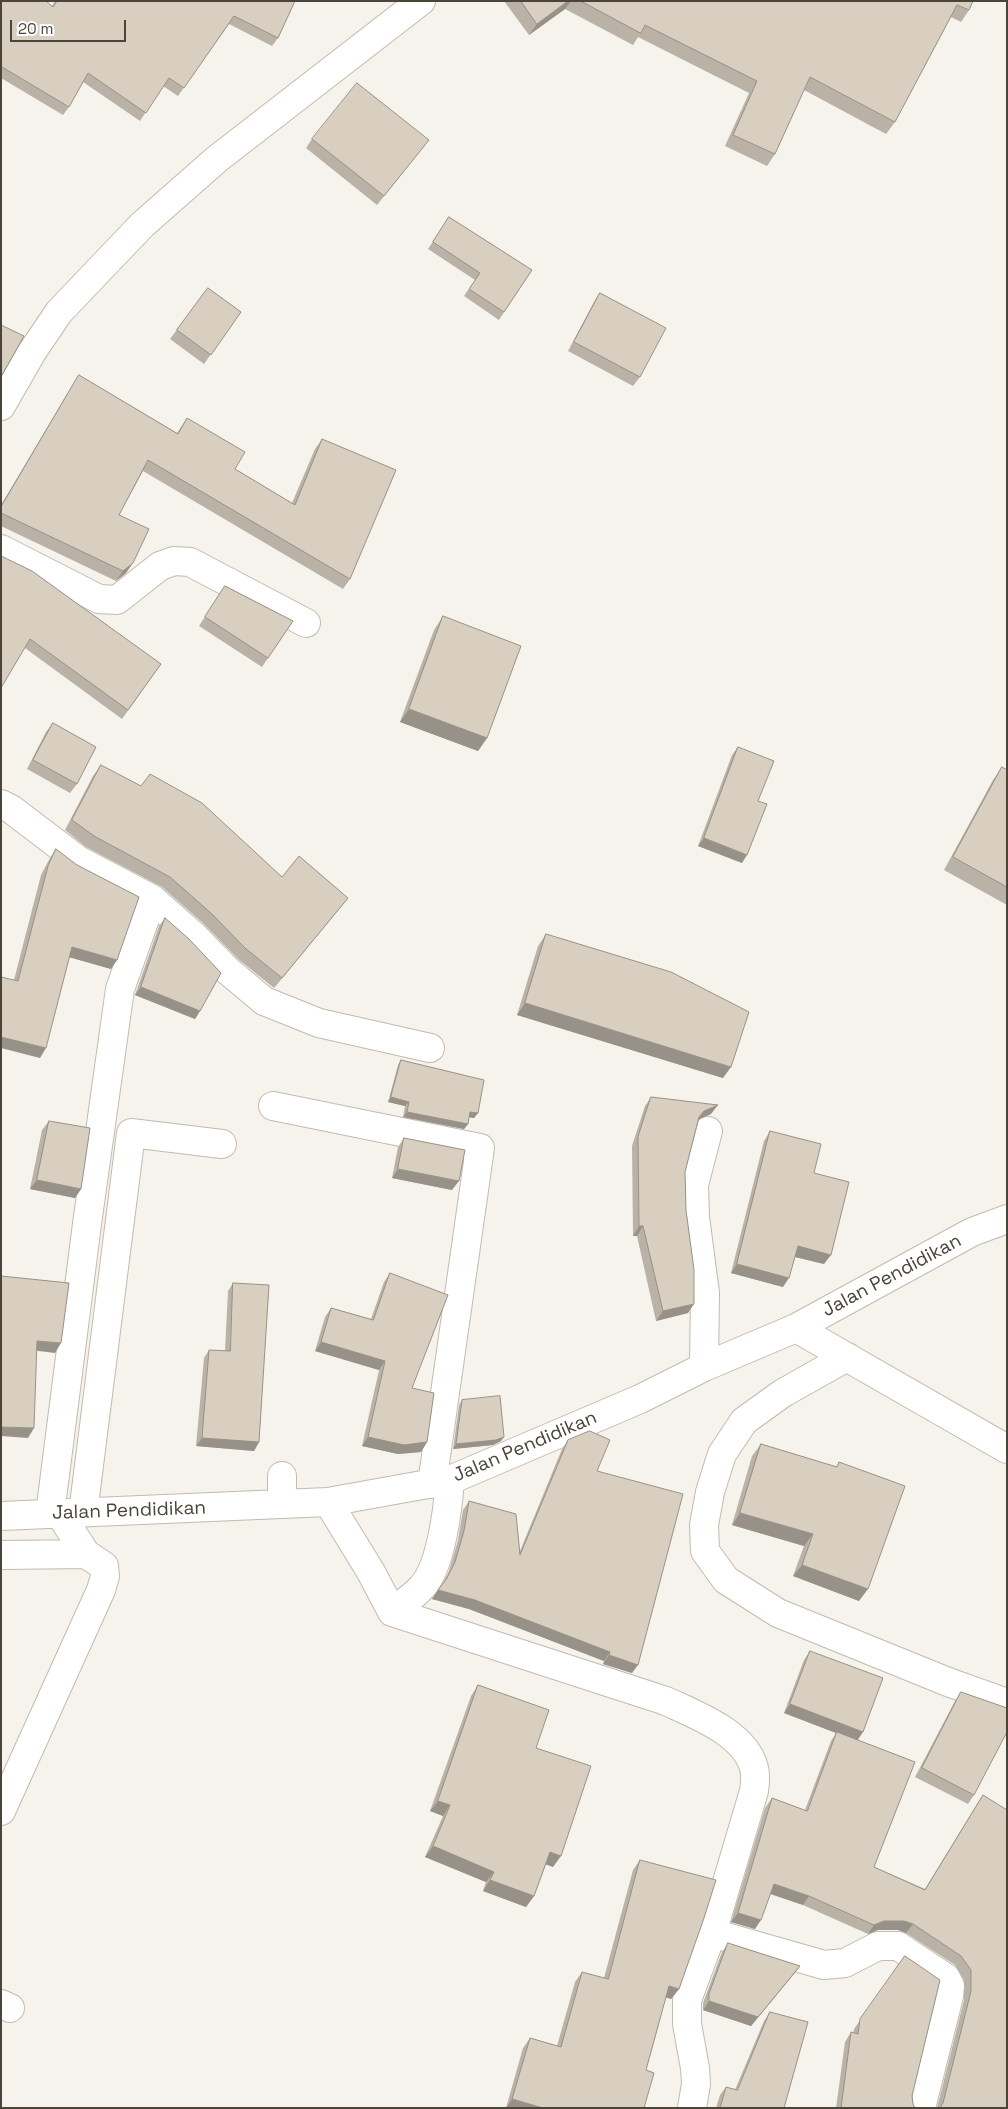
<!DOCTYPE html>
<html>
<head>
<meta charset="utf-8">
<style>
	body { margin:0 }
	#map { position:relative; width:1008px; height:2109px; overflow:hidden; background:#f6f3ec; font-family:"Space Grotesk",sans-serif }
	canvas { display:block }
	.frame { position:absolute; inset:0; border:2px solid #4b4439; pointer-events:none }
	.scale { position:absolute; left:10px; top:20px; width:116px; height:22px; box-sizing:border-box; border:2px solid #4b4439; border-top:0; padding-left:6px; font-size:15px; line-height:18px; white-space:nowrap; color:#4b4439; -webkit-text-stroke:4px #fff; paint-order:stroke }
</style>
</head>
<body>
<div id="map">
<canvas width="1008" height="2109"></canvas>
<div class="frame"></div>
<div class="scale">20 m</div>
</div>
<script>
const c = document.querySelector('canvas').getContext('2d');
c.lineJoin = 'round';
function stroke(path, color, width, dash) {
  c.strokeStyle = color;
  c.lineWidth = width;
  c.lineCap = dash ? 'butt' : 'round';
  c.setLineDash(dash || []);
  c.stroke(path);
}
function paint(path, color) {
  c.fillStyle = color;
  c.fill(path, 'evenodd');
}
function drawText(font, color, halo, rows, align = 'center') {
  c.font = font + ' "Space Grotesk",sans-serif';
  c.lineWidth = 4.5;
  c.setLineDash([]);
  c.textBaseline = 'middle';
  c.strokeStyle = halo;
  c.fillStyle = color;
  for (const [text, x, y, turn = 0] of rows) {
    c.save();
    c.translate(x, y);
    c.rotate((+turn || 0) * Math.PI / 180);
    c.textAlign = isNaN(turn) ? turn : align;
    if (halo) c.strokeText(text, 0, 0);
    c.fillText(text, 0, 0);
    c.restore();
  }
}
const minor = new Path2D(`
	M 1,406 L 32,352 L 59,312 L 142,225 L 217,159 L 421,1
	M 1,549 L 99,599 L 117,600 L 160,566 L 174,561 L 190,562 L 306,623
	M 1,804 L 11,809 L 78,860 L 152,899 L 120,989 L 87,1224 L 50,1514
	M 152,899 L 194,936 L 227,970 L 264,1001 L 319,1023 L 430,1048
	M 273,1106 L 480,1148 L 432,1484
	M 796,1328 L 1007,1449
	M 847,1357 L 783,1393 L 744,1421 L 722,1454 L 710,1492 L 704,1525 L 705,1551 L 726,1580 L 778,1613 L 948,1682 L 1007,1703
	M 704,1367 L 705,1293 L 695,1217 L 694,1185 L 708,1131
	M 282,1476 L 282,1504
	M 328,1502 L 371,1572 L 392,1612 L 666,1701 C 696,1715 745,1733 754,1768 C 756,1775 755,1784 754,1791 L 712,1933 L 687,2000 L 687,2024 L 695,2068 L 696,2084 L 692,2108
	M 83,1513 L 131,1133 L 222,1144
	M 1,1516 L 328,1502 L 450,1480 L 640,1399 L 704,1367 L 796,1328 L 972,1232 L 1007,1219
	M 1,1555 L 86,1554
	M 392,1612 C 402,1604 413,1597 422,1587 C 441,1567 448,1508 450,1480
	M 1,1811 L 101,1590 L 105,1576 L 104,1566 L 86,1554 L 60,1514
	M 712,1933 L 824,1965 L 845,1963 L 878,1946 L 898,1946 L 946,1978 L 950,1986 L 949,1996 L 921,2108
	M 1,2004 L 10,2008`);
stroke(minor, '#c2bbae', 30);
stroke(minor, '#fff', 28);
paint(new Path2D(`
	M 1,1 L 52,6 L 55,1 L 295,1 L 278,38 L 272,46 L 229,24 L 178,96 L 163,86 L 140,121 L 83,82 L 69,107 L 63,115 L 1,78 Z
	M 504,1 L 973,1 L 969,10 L 961,22 L 951,17 L 895,122 L 886,134 L 804,90 L 775,154 L 767,166 L 725,146 L 749,93 L 638,37 L 633,45 L 565,9 L 529,35 Z
	M 312,139 L 429,140 L 377,205 L 306,148 Z
	M 449,217 L 532,270 L 499,320 L 464,296 L 475,280 L 428,249 Z
	M 208,288 L 241,312 L 204,364 L 170,339 Z
	M 600,293 L 640,377 L 633,386 L 568,351 L 594,302 Z
	M 79,375 L 177,433 L 187,418 L 235,469 L 292,503 L 315,449 L 322,439 L 350,579 L 343,589 L 143,471 L 119,515 L 126,573 L 116,581 L 1,526 L 1,505 L 72,386 Z
	M 1,556 L 161,664 L 122,719 L 25,648 Z
	M 225,586 L 293,621 L 262,667 L 199,626 Z
	M 443,616 L 487,738 L 478,751 L 400,722 L 434,630 Z
	M 53,723 L 77,784 L 70,793 L 27,769 L 46,732 Z
	M 738,747 L 758,801 L 742,863 L 698,846 L 732,755 Z
	M 101,765 L 282,877 L 348,898 L 340,908 L 274,988 L 238,959 L 204,924 L 162,887 L 86,847 L 65,830 L 93,776 Z
	M 1002,767 L 1007,770 L 1007,905 L 944,870 L 993,780 Z
	M 56,849 L 117,960 L 111,969 L 69,957 L 40,1058 L 14,980 L 41,875 L 50,858 Z
	M 165,918 L 200,1011 L 195,1019 L 135,995 L 159,926 Z
	M 546,934 L 723,1078 L 517,1015 L 538,946 Z
	M 401,1060 L 478,1113 L 474,1118 L 469,1117 L 468,1124 L 464,1129 L 403,1117 L 405,1106 L 388,1102 L 398,1065 Z
	M 651,1097 L 711,1114 L 699,1119 L 685,1172 L 688,1313 L 656,1321 L 637,1236 L 633,1236 L 632,1146 L 645,1106 Z
	M 49,1121 L 81,1189 L 75,1198 L 30,1189 L 42,1130 Z
	M 770,1131 L 814,1173 L 824,1264 L 795,1257 L 783,1287 L 731,1273 L 764,1141 Z
	M 404,1138 L 452,1190 L 392,1178 L 398,1147 Z
	M 390,1273 L 412,1388 L 427,1442 L 421,1452 L 398,1454 L 362,1446 L 379,1370 L 315,1351 L 325,1317 L 331,1308 L 371,1319 L 384,1282 Z
	M 233,1283 L 259,1442 L 254,1451 L 196,1446 L 204,1358 L 209,1350 L 225,1351 L 228,1291 Z
	M 462,1400 L 501,1441 L 493,1445 L 453,1449 L 459,1405 Z
	M 568,1440 L 597,1471 L 632,1673 L 603,1664 L 604,1661 L 469,1609 L 432,1599 L 442,1585 L 449,1571 L 458,1540 L 463,1510 L 469,1501 L 520,1551 L 562,1449 Z
	M 761,1444 L 836,1467 L 839,1462 L 859,1601 L 793,1576 L 804,1546 L 732,1525 L 752,1456 Z
	M 810,1651 L 858,1740 L 874,1867 L 925,1889 L 977,1804 L 983,1795 L 1007,2108 L 937,2108 L 964,2000 L 964,1980 L 955,1965 L 906,1933 L 898,1930 L 878,1930 L 868,1934 L 803,1905 L 770,1894 L 755,1929 L 731,1922 L 765,1808 L 772,1798 L 805,1810 L 831,1741 L 836,1733 L 784,1713 L 804,1660 Z
	M 478,1685 L 536,1748 L 553,1867 L 546,1864 L 534,1896 L 526,1907 L 483,1891 L 486,1882 L 425,1857 L 443,1816 L 430,1811 L 471,1696 Z
	M 961,1692 L 974,1795 L 968,1804 L 915,1777 L 955,1701 Z
	M 640,1860 L 679,1989 L 671,1999 L 666,1997 L 646,2070 L 644,2108 L 506,2108 L 523,2048 L 530,2038 L 557,2046 L 575,1982 L 582,1972 L 604,1978 L 633,1870 Z
	M 728,1943 L 800,1966 L 793,1975 L 751,2026 L 703,2010 L 703,2003 L 722,1952 Z
	M 905,1956 L 913,2104 L 915,2108 L 836,2108 L 845,2042 L 851,2032 L 853,2033 L 854,2029 Z
	M 770,2012 L 784,2108 L 716,2108 L 720,2095 L 726,2087 L 735,2090 L 764,2021 Z`), '#bab2a6');
paint(new Path2D(`
	M 568,1 L 571,1 L 565,9 L 529,35 L 537,24 Z
	M 133,563 L 126,573 L 116,581 L 123,571 Z
	M 409,709 L 487,738 L 478,751 L 400,722 Z
	M 704,838 L 747,855 L 742,863 L 698,846 Z
	M 348,898 L 340,908 L 274,988 L 282,978 Z
	M 72,947 L 117,960 L 111,969 L 65,956 Z
	M 141,987 L 200,1011 L 195,1019 L 135,995 Z
	M 525,1003 L 731,1067 L 723,1078 L 517,1015 Z
	M 1,1037 L 46,1048 L 40,1058 L 1,1048 Z
	M 391,1097 L 409,1102 L 405,1106 L 388,1102 Z
	M 718,1105 L 711,1114 L 697,1120 L 704,1111 Z
	M 407,1112 L 468,1124 L 464,1129 L 403,1117 Z
	M 470,1112 L 478,1113 L 474,1118 L 467,1117 Z
	M 398,1169 L 459,1181 L 452,1190 L 392,1178 Z
	M 37,1180 L 81,1189 L 75,1198 L 30,1189 Z
	M 639,1226 L 643,1226 L 637,1236 L 633,1236 Z
	M 798,1246 L 831,1255 L 824,1264 L 791,1256 Z
	M 737,1264 L 789,1278 L 783,1287 L 731,1273 Z
	M 694,1304 L 688,1313 L 656,1321 L 663,1311 Z
	M 37,1341 L 61,1343 L 55,1353 L 31,1350 Z
	M 321,1342 L 385,1361 L 379,1370 L 315,1351 Z
	M 1,1427 L 34,1428 L 28,1438 L 1,1436 Z
	M 368,1437 L 427,1442 L 421,1452 L 398,1454 L 362,1446 Z
	M 504,1437 L 501,1441 L 493,1445 L 453,1449 L 456,1444 Z
	M 202,1438 L 259,1442 L 254,1451 L 196,1446 Z
	M 740,1513 L 813,1534 L 804,1546 L 732,1525 Z
	M 802,1565 L 868,1589 L 859,1601 L 793,1576 Z
	M 438,1590 L 475,1600 L 610,1652 L 604,1661 L 469,1609 L 432,1599 Z
	M 609,1655 L 638,1665 L 632,1673 L 603,1664 Z
	M 790,1704 L 863,1732 L 857,1741 L 784,1713 Z
	M 438,1801 L 450,1805 L 443,1816 L 430,1811 Z
	M 433,1846 L 494,1872 L 486,1882 L 425,1857 Z
	M 550,1852 L 561,1856 L 553,1867 L 542,1863 Z
	M 490,1880 L 534,1896 L 526,1907 L 483,1891 Z
	M 774,1884 L 809,1896 L 803,1905 L 768,1893 Z
	M 738,1913 L 761,1920 L 755,1929 L 731,1922 Z
	M 884,1921 L 904,1921 L 913,1924 L 906,1933 L 898,1930 L 878,1930 L 868,1934 L 874,1925 Z
	M 800,1966 L 793,1975 L 751,2026 L 703,2010 L 709,2001 Z
	M 669,1986 L 679,1989 L 671,1999 L 661,1996 Z
	M 512,2099 L 543,2108 L 506,2108 Z`), '#979187');
const building = new Path2D(`
	M 1,1 L 46,1 L 53,7 L 57,1 L 295,1 L 278,38 L 234,16 L 184,88 L 169,78 L 146,113 L 88,73 L 69,107 L 2,67 L 1,68 Z
	M 521,1 L 568,1 L 537,24 Z
	M 581,1 L 973,1 L 969,10 L 957,5 L 895,122 L 810,77 L 775,154 L 733,135 L 757,81 L 645,25 L 641,33 Z
	M 357,83 L 429,140 L 384,196 L 312,139 Z
	M 449,217 L 532,270 L 504,312 L 469,289 L 480,273 L 433,242 Z
	M 208,288 L 241,312 L 211,355 L 177,330 Z
	M 600,293 L 666,328 L 640,377 L 574,342 Z
	M 1,325 L 24,336 L 2,375 L 1,375 Z
	M 79,375 L 178,434 L 187,418 L 245,452 L 235,469 L 295,505 L 322,439 L 396,470 L 350,579 L 148,460 L 119,515 L 149,529 L 133,563 L 123,571 L 1,513 L 1,507 Z
	M 1,556 L 32,571 L 161,664 L 128,710 L 30,639 L 1,688 Z
	M 225,586 L 293,621 L 268,658 L 205,617 Z
	M 443,616 L 521,646 L 487,738 L 409,709 Z
	M 53,723 L 96,747 L 77,784 L 33,760 Z
	M 738,747 L 774,761 L 758,801 L 767,804 L 747,855 L 704,838 Z
	M 101,765 L 141,786 L 150,774 L 202,803 L 282,877 L 299,856 L 348,898 L 282,978 L 245,948 L 212,914 L 170,877 L 94,836 L 72,820 Z
	M 1002,767 L 1007,770 L 1007,887 L 953,857 Z
	M 56,849 L 77,865 L 139,897 L 117,960 L 72,947 L 46,1048 L 1,1037 L 1,977 L 18,981 L 48,866 Z
	M 165,918 L 189,939 L 221,973 L 200,1011 L 141,987 Z
	M 546,934 L 671,972 L 749,1012 L 731,1067 L 525,1003 Z
	M 401,1060 L 484,1080 L 478,1113 L 470,1112 L 468,1124 L 407,1112 L 409,1102 L 391,1097 Z
	M 651,1097 L 718,1105 L 704,1111 L 699,1117 L 685,1172 L 686,1210 L 694,1270 L 694,1304 L 663,1311 L 643,1226 L 639,1226 L 638,1137 Z
	M 49,1121 L 90,1128 L 81,1189 L 37,1180 Z
	M 770,1131 L 821,1144 L 814,1173 L 849,1182 L 831,1255 L 798,1246 L 789,1278 L 737,1264 Z
	M 404,1138 L 465,1150 L 459,1181 L 398,1169 Z
	M 390,1273 L 448,1295 L 412,1388 L 434,1393 L 427,1442 L 404,1445 L 368,1437 L 385,1361 L 321,1342 L 331,1308 L 373,1320 Z
	M 1,1276 L 69,1283 L 61,1343 L 37,1341 L 34,1428 L 1,1427 Z
	M 233,1283 L 269,1285 L 259,1442 L 202,1438 L 209,1350 L 230,1351 Z
	M 500,1396 L 504,1437 L 496,1440 L 456,1444 L 462,1400 Z
	M 590,1431 L 610,1440 L 597,1471 L 683,1494 L 638,1665 L 609,1655 L 610,1652 L 475,1600 L 438,1590 L 447,1578 L 455,1562 L 464,1531 L 469,1501 L 516,1514 L 520,1555 L 568,1440 Z
	M 761,1444 L 837,1467 L 839,1462 L 905,1486 L 868,1589 L 802,1565 L 813,1534 L 740,1513 Z
	M 810,1651 L 883,1678 L 863,1732 L 790,1704 Z
	M 478,1685 L 549,1710 L 536,1748 L 591,1766 L 561,1856 L 550,1852 L 534,1896 L 490,1880 L 494,1872 L 433,1846 L 450,1805 L 438,1801 Z
	M 961,1692 L 1007,1708 L 1007,1732 L 974,1795 L 922,1768 Z
	M 837,1732 L 915,1762 L 874,1867 L 925,1890 L 983,1795 L 1007,1810 L 1007,2108 L 940,2108 L 943,2103 L 971,1991 L 971,1970 L 961,1956 L 913,1924 L 904,1921 L 884,1921 L 874,1925 L 809,1896 L 774,1884 L 761,1920 L 738,1913 L 772,1798 L 807,1811 Z
	M 640,1860 L 716,1880 L 704,1918 L 679,1989 L 669,1986 L 646,2070 L 654,2073 L 644,2108 L 543,2108 L 512,2099 L 530,2038 L 561,2047 L 582,1972 L 608,1979 Z
	M 728,1943 L 800,1966 L 758,2017 L 709,2001 L 709,1994 Z
	M 905,1956 L 940,1980 L 912,2096 L 913,2104 L 915,2108 L 841,2108 L 851,2032 L 858,2034 L 860,2019 Z
	M 770,2012 L 808,2022 L 784,2108 L 720,2108 L 726,2087 L 737,2090 Z`);
paint(building, '#d8cfc1');
stroke(building, '#979187', 1);
drawText('19px', '#4b4439', '#fff', [
	["Jalan Pendidikan",892,1276,-28],
	["Jalan Pendidikan",525,1447,-23],
	["Jalan Pendidikan",129,1511,-2]
]);
</script>
</body>
</html>
